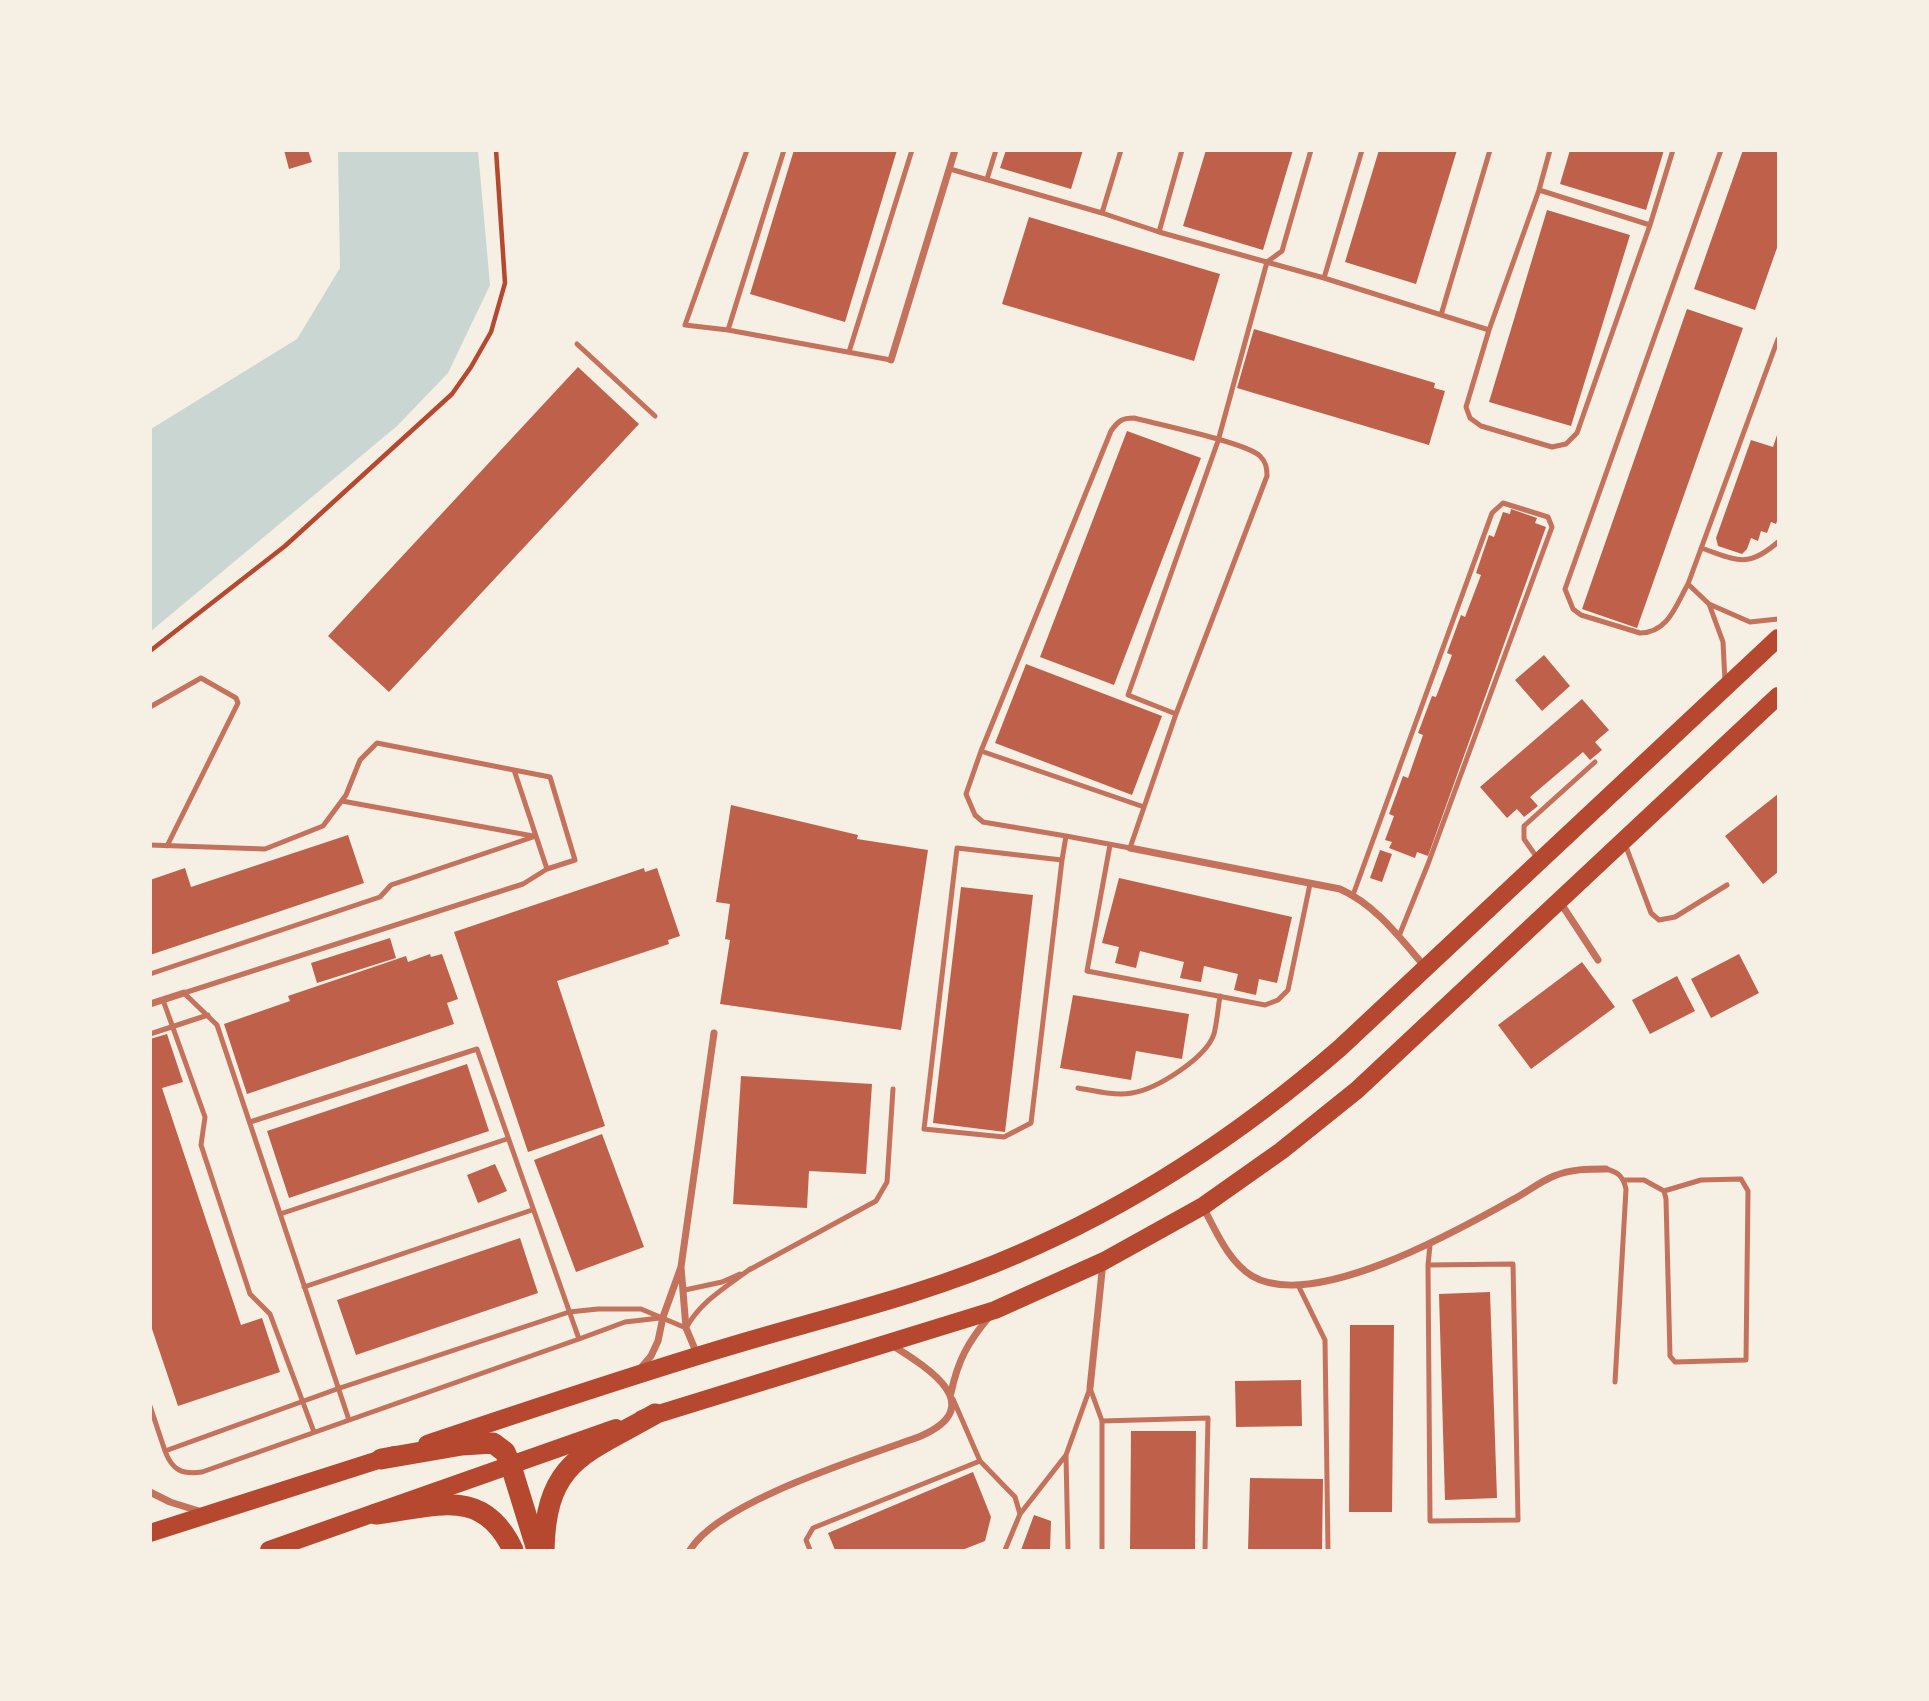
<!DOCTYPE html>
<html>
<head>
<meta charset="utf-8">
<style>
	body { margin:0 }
	#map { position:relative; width:1929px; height:1701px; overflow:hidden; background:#f6efe4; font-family:"Playfair Display",serif }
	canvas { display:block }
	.frame { position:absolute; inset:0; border:152px solid #f6efe4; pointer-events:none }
</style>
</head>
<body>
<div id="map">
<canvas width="1929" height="1701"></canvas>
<div class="frame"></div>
</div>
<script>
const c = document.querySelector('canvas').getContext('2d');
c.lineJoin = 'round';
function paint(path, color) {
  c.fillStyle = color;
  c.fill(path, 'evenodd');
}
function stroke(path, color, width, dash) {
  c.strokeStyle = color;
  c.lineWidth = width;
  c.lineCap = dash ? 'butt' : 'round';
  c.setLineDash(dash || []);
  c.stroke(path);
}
paint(new Path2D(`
	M 338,151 L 478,151 L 490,285 L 448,373 L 397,426 L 151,631 L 151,429 L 297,339 L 340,268 Z`), '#c9d6d2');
paint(new Path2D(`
	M 284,150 L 308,150 L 312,162 L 289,169 Z
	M 794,150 L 897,150 L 845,322 L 750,294 Z
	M 1006,150 L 1083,150 L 1071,189 L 1000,168 Z
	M 1206,150 L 1293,150 L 1263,250 L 1183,226 Z
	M 1379,150 L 1457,150 L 1416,284 L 1345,262 Z
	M 1570,150 L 1664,150 L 1646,210 L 1560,184 Z
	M 1743,150 L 1778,150 L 1778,245 L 1755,310 L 1694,289 Z
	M 1547,210 L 1630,235 L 1571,426 L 1489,402 Z
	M 1029,217 L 1220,274 L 1194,361 L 1002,304 Z
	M 1687,309 L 1743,328 L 1637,628 L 1582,609 Z
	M 1254,329 L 1435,383 L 1434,388 L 1445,391 L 1429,445 L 1237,388 Z
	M 578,367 L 639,424 L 389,692 L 328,636 Z
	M 1127,431 L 1201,458 L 1114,685 L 1040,657 Z
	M 1778,432 L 1778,518 L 1776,524 L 1771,522 L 1767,533 L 1761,531 L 1758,541 L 1751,538 L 1747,549 L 1742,554 L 1718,546 L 1716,538 L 1751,440 L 1773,447 Z
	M 1511,509 L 1537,518 L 1535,523 L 1546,527 L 1428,856 L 1417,852 L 1415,858 L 1389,848 L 1392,842 L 1385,840 L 1394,816 L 1389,814 L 1403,776 L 1408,778 L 1423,735 L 1418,733 L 1432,696 L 1436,697 L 1452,655 L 1447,653 L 1461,615 L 1465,617 L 1481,575 L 1476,573 L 1489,535 L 1494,537 L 1503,512 L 1510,514 Z
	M 1544,655 L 1570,686 L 1542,711 L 1515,680 Z
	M 1026,664 L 1162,716 L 1132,795 L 995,743 Z
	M 1582,699 L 1609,730 L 1595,742 L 1602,750 L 1590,760 L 1583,752 L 1530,797 L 1538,806 L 1524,817 L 1517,809 L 1507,818 L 1480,787 Z
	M 1778,794 L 1778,872 L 1763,884 L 1725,836 Z
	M 731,805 L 858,835 L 857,839 L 928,850 L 901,1030 L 720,1004 L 730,940 L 725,939 L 730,904 L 716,902 Z
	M 348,835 L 364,883 L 150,955 L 150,880 L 185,868 L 191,887 Z
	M 1380,850 L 1392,854 L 1382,882 L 1370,878 Z
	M 644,868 L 645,872 L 657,868 L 680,936 L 668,940 L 669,944 L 557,981 L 605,1126 L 528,1152 L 454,932 Z
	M 1119,878 L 1292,917 L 1277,983 L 1259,979 L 1256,995 L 1234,990 L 1238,974 L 1204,966 L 1201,982 L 1180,978 L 1184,962 L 1140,951 L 1136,968 L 1115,963 L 1119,947 L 1102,943 Z
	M 961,887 L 1033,895 L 1005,1132 L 933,1123 Z
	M 390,938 L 396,958 L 317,983 L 311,963 Z
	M 430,954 L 431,957 L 442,954 L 458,999 L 447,1003 L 454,1024 L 247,1094 L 224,1024 L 290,1001 L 288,996 L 406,956 L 408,962 Z
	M 1739,954 L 1759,993 L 1711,1018 L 1691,979 Z
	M 1582,962 L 1615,1007 L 1531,1069 L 1498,1025 Z
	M 1677,976 L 1695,1011 L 1650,1034 L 1632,1000 Z
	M 1073,995 L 1189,1014 L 1182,1059 L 1136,1051 L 1131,1080 L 1060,1068 Z
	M 167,1034 L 183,1082 L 162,1088 L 241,1325 L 262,1318 L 280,1372 L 178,1406 L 150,1323 L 150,1039 Z
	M 467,1064 L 489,1131 L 289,1198 L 267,1131 Z
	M 741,1076 L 872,1084 L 866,1174 L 809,1171 L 807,1208 L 733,1204 Z
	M 602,1134 L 644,1247 L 576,1272 L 534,1160 Z
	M 495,1164 L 507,1191 L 478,1203 L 467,1175 Z
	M 520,1238 L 538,1293 L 356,1355 L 337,1300 Z
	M 1490,1292 L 1497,1498 L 1445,1500 L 1439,1294 Z
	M 1350,1325 L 1394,1325 L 1392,1512 L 1349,1512 Z
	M 1301,1380 L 1302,1426 L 1236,1427 L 1235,1381 Z
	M 1131,1431 L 1196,1431 L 1195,1550 L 1130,1550 Z
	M 973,1472 L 991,1517 L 985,1541 L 962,1550 L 835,1550 L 828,1533 Z
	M 1250,1478 L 1323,1479 L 1322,1550 L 1248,1550 Z
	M 1034,1515 L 1051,1521 L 1050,1550 L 1021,1550 Z`), '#bf614a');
stroke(new Path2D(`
	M 150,651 L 285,546 L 452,394 L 471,367 L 491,332 L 505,283 L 496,150`), '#b5482f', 4.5);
stroke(new Path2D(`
	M 747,150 L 685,325 L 728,330 L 891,360
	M 1550,150 L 1539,190 L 1489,330 L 1466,407 L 1470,418 L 1481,426 L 1552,447 L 1566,444 L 1577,433 L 1650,225 L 1673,150
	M 1721,150 L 1565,589 L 1573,609 L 1581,615 L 1640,633 C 1668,633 1676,605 1688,584 L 1778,339
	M 950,169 L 1102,213 L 1159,232 L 1324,278 L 1489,330
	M 987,179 L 996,150
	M 1539,190 L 1650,225
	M 1102,213 L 1121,150
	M 1159,232 L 1182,150
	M 1324,278 L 1362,150
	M 1441,315 L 1490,150
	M 728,330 L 784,150
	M 577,344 L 655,416
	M 849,352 L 912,150
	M 1701,548 C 1737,560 1747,569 1778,542
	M 1688,584 L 1709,604 L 1750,622 L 1778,619
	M 1709,604 L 1723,642 L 1725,682
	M 150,707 L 201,678 L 236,698 L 238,703 L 167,846
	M 981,751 L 1144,807
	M 342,801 L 533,836
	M 1066,836 L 983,822 L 975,815 L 966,794 L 981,751 L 1111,431 C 1118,421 1122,418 1134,418 C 1157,424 1247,443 1260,456 C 1266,462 1267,468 1267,476 L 1176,714 L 1128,695 L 1218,441 L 1267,262 L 1282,251 L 1311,150
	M 1625,844 L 1651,913 L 1659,920 L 1675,917 L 1727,885
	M 150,845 L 265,849 L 323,826 L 346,795 L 360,760 L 377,743 L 514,770 L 547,869
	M 1110,845 L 1087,971 L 1265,1005 L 1278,1000 L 1288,990 L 1310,884
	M 1538,859 L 1524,839 L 1524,826 L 1595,762
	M 1062,860 L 1031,1123 L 1004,1137 L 924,1129 L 957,848 L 1062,860 L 1066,836 L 1130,848 L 1176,714
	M 1353,895 L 1492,513 L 1503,503 L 1548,517 L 1552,527 L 1428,864 L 1399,936
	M 150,974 L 380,897 L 391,885 L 536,836
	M 163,1000 L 205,1117 L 201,1145 L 250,1294 L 270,1314 L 314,1432
	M 150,1034 L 208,1015
	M 1078,1088 C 1095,1091 1115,1096 1132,1093 C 1157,1089 1206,1058 1214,1034 C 1217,1022 1218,1008 1220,996
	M 1606,1169 C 1618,1172 1623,1176 1626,1189 L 1615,1382
	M 1624,1180 L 1644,1180 L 1664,1191 L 1666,1199 L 1670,1356 L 1675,1362 L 1746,1360 L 1748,1191 L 1741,1179 L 1701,1180 L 1664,1191
	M 280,1214 L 507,1139
	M 1428,1265 L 1513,1264 L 1518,1520 L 1430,1521 L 1428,1265 L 1430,1245
	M 749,1270 L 876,1201 L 887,1182 L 893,1089
	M 1298,1285 L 1325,1340 L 1328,1550
	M 304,1287 L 532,1210
	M 685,1290 L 722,1282 L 740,1274
	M 579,1339 L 625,1322 L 660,1318
	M 953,1399 L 980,1461 L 1015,1497 L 1020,1514
	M 150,1406 L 165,1451 L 337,1389 L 569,1312 L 598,1309 L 641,1309 L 686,1328 C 701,1301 726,1287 750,1269
	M 349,1420 L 217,1025 L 184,993 L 523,884 L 547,869 L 575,860 L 550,777 L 514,770
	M 1102,1421 L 1208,1418 L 1205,1550
	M 165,1451 C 172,1470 182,1475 202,1472 L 579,1339 L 477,1049 L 250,1122
	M 1066,1455 L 1090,1388 L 1102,1421 L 1102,1550
	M 810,1550 L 806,1540 L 813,1528 L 980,1461
	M 1005,1550 L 1020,1514 L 1066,1455 L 1068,1550`), '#c5725c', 5);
stroke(new Path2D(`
	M 891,360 L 955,150
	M 1130,848 L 1340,889 C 1376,905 1400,938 1426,968
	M 1560,902 L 1598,960
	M 150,1004 L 184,993
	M 1203,1207 C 1216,1231 1228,1261 1252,1276 C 1313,1312 1457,1231 1512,1200 C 1526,1193 1539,1182 1554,1176 C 1571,1169 1588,1169 1606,1169
	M 681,1267 L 686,1328 L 697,1354
	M 639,1370 L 651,1356 L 658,1341 L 663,1317 L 681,1267 L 714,1033
	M 1090,1388 L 1103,1262
	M 951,1393 C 958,1360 968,1342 989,1317
	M 150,1492 L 170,1502 L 202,1512
	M 690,1550 C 719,1501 865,1457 921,1436 C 991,1405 925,1366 890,1344`), '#c5725c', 7);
stroke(new Path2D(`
	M 642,1419 L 995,1310 L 1104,1261 L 1203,1206 L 1281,1151 L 1357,1090 L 1778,696
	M 427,1444 C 532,1409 638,1373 744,1342 C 835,1315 929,1293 1016,1255 C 1135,1204 1242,1133 1340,1048 L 1778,638
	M 150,1533 L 394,1455
	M 269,1550 L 616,1428`), '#b5482f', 18);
stroke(new Path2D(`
	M 381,1459 L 462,1445 L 493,1443 L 505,1452 L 511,1466 L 537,1550
	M 376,1514 C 435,1507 483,1485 513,1550
	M 544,1550 C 546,1460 585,1454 655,1414`), '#b5482f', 21);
</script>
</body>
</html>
